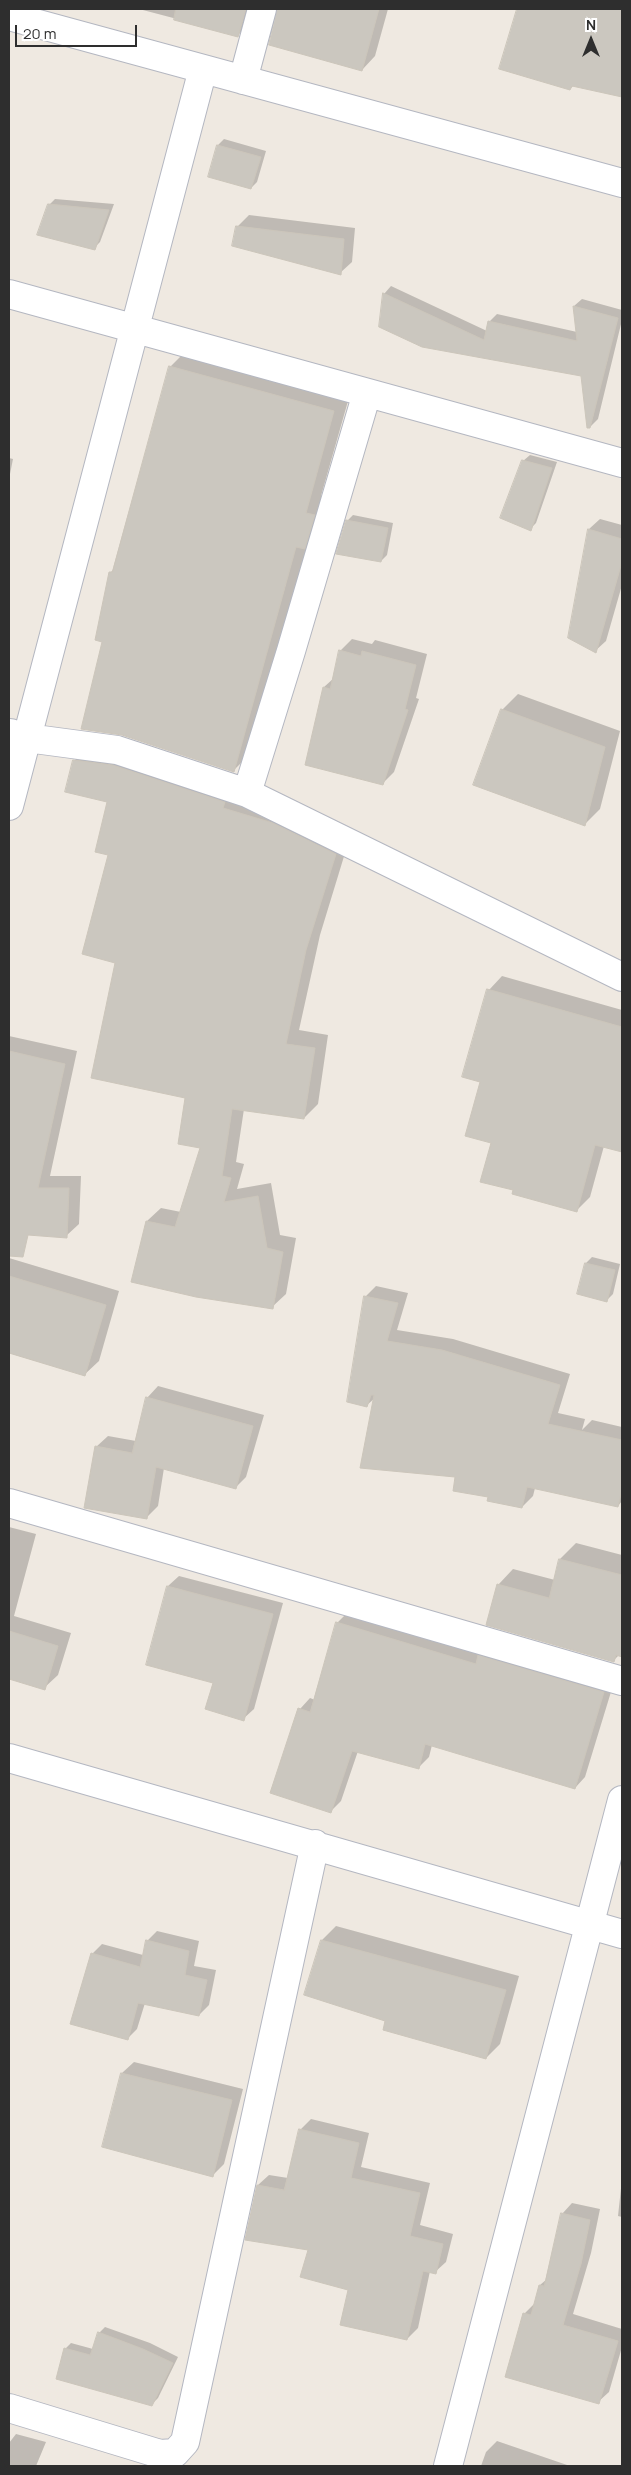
<!DOCTYPE html>
<html>
<head>
<meta charset="utf-8">
<style>
	body { margin:0 }
	#map { position:relative; width:631px; height:2475px; overflow:hidden; background:#efe9e1; font-family:Manrope,sans-serif }
	canvas { display:block }
	.frame { position:absolute; inset:0; border:10px solid #2e2e2e; pointer-events:none }
	.north { position:absolute; left:566px; top:15px; width:50px; height:50px; -webkit-text-stroke:4px #fff; paint-order:stroke; rotate:0deg; font-size:14px; font-weight:700; line-height:20px; text-align:center; color:#2e2e2e }
	.north::after { content:''; display:block; margin:auto; width:18px; height:22px; background:#2e2e2e; clip-path:polygon(50% 0,100% 100%,50% 72%,0 100%) }
	.scale { position:absolute; left:15px; top:25px; width:122px; height:22px; box-sizing:border-box; border:2px solid #2e2e2e; border-top:0; padding-left:6px; font-size:15px; line-height:18px; white-space:nowrap; color:#2e2e2e; -webkit-text-stroke:4px #fff; paint-order:stroke }
</style>
</head>
<body>
<div id="map">
<canvas width="631" height="2475"></canvas>
<div class="frame"></div>
<div class="north">N</div>
<div class="scale">20 m</div>
</div>
<script>
const c = document.querySelector('canvas').getContext('2d');
c.lineJoin = 'round';
function paint(path, color) {
  c.fillStyle = color;
  c.fill(path, 'evenodd');
}
function stroke(path, color, width, dash) {
  c.strokeStyle = color;
  c.lineWidth = width;
  c.lineCap = dash ? 'butt' : 'round';
  c.setLineDash(dash || []);
  c.stroke(path);
}
paint(new Path2D(`
	M 139,9 L 256,9 L 251,22 L 238,35 Z
	M 278,9 L 388,9 L 375,56 L 362,70 L 270,44 Z
	M 518,9 L 622,9 L 622,96 L 574,85 L 570,89 L 501,68 Z
	M 224,139 L 266,151 L 257,182 L 251,188 L 218,145 Z
	M 55,199 L 114,204 L 100,242 L 94,248 L 49,205 Z
	M 249,215 L 355,228 L 352,262 L 340,273 L 237,227 Z
	M 391,286 L 487,331 L 489,322 L 497,314 L 577,332 L 574,306 L 582,299 L 622,310 L 622,320 L 598,419 L 590,427 L 582,375 L 422,345 L 384,294 Z
	M 187,350 L 350,394 L 321,496 L 331,498 L 321,531 L 308,544 L 250,754 L 233,771 L 111,572 L 115,568 L 170,367 Z
	M 530,455 L 557,462 L 536,523 L 530,529 L 523,461 Z
	M 9,458 L 13,459 L 9,479 Z
	M 353,515 L 393,523 L 387,555 L 381,561 L 347,521 Z
	M 600,519 L 622,525 L 622,585 L 606,641 L 595,651 L 570,637 L 589,529 Z
	M 352,639 L 372,644 L 375,640 L 427,654 L 416,698 L 419,699 L 394,772 L 382,784 L 324,687 L 334,678 L 340,651 Z
	M 518,694 L 620,731 L 600,809 L 584,825 L 502,710 Z
	M 88,747 L 349,840 L 320,935 L 299,1030 L 328,1035 L 318,1104 L 304,1118 L 244,1109 L 236,1162 L 244,1164 L 237,1189 L 271,1183 L 280,1235 L 296,1238 L 286,1294 L 272,1307 L 147,1221 L 161,1208 L 181,1212 L 201,1147 L 186,1097 L 117,962 L 109,801 L 74,761 Z
	M 502,976 L 622,1010 L 622,1151 L 604,1146 L 590,1197 L 576,1211 L 515,1189 L 492,1142 L 482,1082 L 489,990 Z
	M 9,1036 L 77,1051 L 50,1176 L 81,1176 L 79,1224 L 66,1236 L 9,1233 Z
	M 592,1257 L 620,1264 L 613,1294 L 607,1300 L 586,1263 Z
	M 9,1258 L 119,1291 L 99,1361 L 84,1375 L 9,1353 Z
	M 376,1286 L 408,1293 L 397,1330 L 453,1339 L 570,1374 L 558,1413 L 585,1419 L 582,1430 L 592,1420 L 622,1427 L 622,1501 L 618,1506 L 535,1488 L 533,1496 L 522,1507 L 490,1496 L 456,1476 L 375,1398 L 367,1405 L 365,1297 Z
	M 158,1386 L 264,1415 L 246,1477 L 235,1488 L 164,1468 L 158,1506 L 147,1517 L 96,1447 L 108,1436 L 136,1441 L 147,1398 Z
	M 9,1527 L 36,1534 L 14,1616 L 71,1633 L 58,1675 L 44,1688 L 9,1678 Z
	M 576,1543 L 622,1555 L 622,1652 L 613,1661 L 498,1585 L 513,1569 L 555,1580 L 560,1559 Z
	M 179,1576 L 283,1603 L 254,1709 L 243,1719 L 214,1682 L 147,1664 L 168,1586 Z
	M 348,1612 L 614,1682 L 585,1777 L 575,1788 L 432,1745 L 429,1757 L 418,1768 L 358,1751 L 341,1801 L 330,1812 L 300,1709 L 310,1698 L 315,1700 L 337,1623 Z
	M 336,1926 L 519,1976 L 500,2044 L 486,2058 L 387,2020 L 322,1940 Z
	M 157,1931 L 199,1941 L 194,1966 L 216,1970 L 209,2005 L 199,2015 L 145,2003 L 137,2029 L 127,2039 L 92,1954 L 102,1944 L 143,1955 L 147,1941 Z
	M 134,2062 L 243,2089 L 224,2164 L 212,2176 L 103,2146 L 122,2073 Z
	M 311,2119 L 369,2133 L 361,2167 L 430,2183 L 420,2225 L 453,2234 L 446,2262 L 435,2272 L 430,2271 L 418,2328 L 407,2339 L 349,2289 L 310,2249 L 258,2185 L 269,2175 L 288,2178 L 300,2130 Z
	M 622,2179 L 622,2217 L 618,2216 Z
	M 572,2203 L 600,2209 L 591,2253 L 573,2314 L 622,2329 L 622,2347 L 609,2392 L 598,2402 L 524,2314 L 535,2303 L 540,2285 L 547,2279 L 562,2214 Z
	M 105,2327 L 150,2343 L 178,2357 L 158,2398 L 152,2404 L 65,2349 L 71,2343 L 93,2349 L 99,2333 Z
	M 16,2434 L 46,2442 L 36,2466 L 9,2466 L 9,2443 Z
	M 497,2441 L 570,2466 L 481,2466 L 486,2452 Z`), '#0003');
const building = new Path2D(`
	M 176,9 L 246,9 L 238,37 L 174,20 Z
	M 277,9 L 379,9 L 362,71 L 269,45 Z
	M 517,9 L 622,9 L 622,97 L 572,86 L 570,90 L 499,69 Z
	M 217,145 L 261,157 L 251,189 L 208,177 Z
	M 48,204 L 109,210 L 95,250 L 37,235 Z
	M 236,226 L 344,239 L 341,275 L 232,246 Z
	M 383,293 L 484,340 L 488,321 L 577,341 L 573,306 L 618,318 L 590,428 L 587,428 L 581,376 L 422,347 L 379,327 Z
	M 169,366 L 334,411 L 306,513 L 315,515 L 305,549 L 296,547 L 234,772 L 122,735 L 81,729 L 102,642 L 95,640 L 109,572 L 112,572 Z
	M 522,460 L 552,468 L 531,531 L 500,518 Z
	M 346,520 L 388,528 L 381,562 L 336,554 Z
	M 588,529 L 622,539 L 622,562 L 596,653 L 568,638 Z
	M 339,650 L 361,656 L 362,651 L 416,665 L 405,709 L 408,710 L 383,785 L 305,765 L 323,687 L 330,689 Z
	M 501,709 L 605,747 L 585,826 L 473,785 Z
	M 73,760 L 113,765 L 225,802 L 223,808 L 273,823 L 336,854 L 306,950 L 286,1044 L 315,1048 L 304,1119 L 232,1109 L 222,1176 L 231,1178 L 224,1202 L 258,1196 L 267,1248 L 283,1252 L 273,1309 L 196,1297 L 131,1282 L 146,1221 L 175,1227 L 200,1148 L 178,1144 L 185,1098 L 91,1078 L 115,963 L 82,954 L 108,855 L 95,852 L 107,802 L 65,792 Z
	M 487,989 L 622,1027 L 622,1152 L 595,1145 L 577,1212 L 512,1194 L 513,1190 L 480,1182 L 491,1143 L 465,1136 L 480,1082 L 462,1077 Z
	M 9,1051 L 65,1064 L 38,1188 L 69,1188 L 67,1238 L 28,1235 L 23,1257 L 9,1256 Z
	M 585,1263 L 615,1270 L 607,1302 L 577,1294 Z
	M 9,1276 L 106,1305 L 85,1376 L 9,1353 Z
	M 364,1296 L 398,1303 L 387,1341 L 442,1350 L 560,1385 L 548,1424 L 622,1440 L 622,1490 L 618,1507 L 527,1487 L 522,1508 L 487,1501 L 488,1497 L 453,1491 L 455,1477 L 360,1468 L 374,1395 L 371,1395 L 367,1407 L 347,1402 Z
	M 146,1397 L 253,1426 L 236,1489 L 156,1467 L 147,1519 L 84,1508 L 95,1446 L 132,1453 Z
	M 559,1559 L 622,1575 L 622,1657 L 616,1655 L 614,1662 L 486,1625 L 497,1584 L 549,1598 Z
	M 167,1586 L 273,1614 L 244,1721 L 205,1709 L 213,1683 L 146,1665 Z
	M 336,1622 L 476,1664 L 478,1655 L 604,1692 L 575,1789 L 425,1744 L 419,1769 L 352,1751 L 331,1813 L 270,1793 L 298,1708 L 310,1712 Z
	M 9,1631 L 58,1646 L 45,1690 L 9,1679 Z
	M 146,1940 L 189,1951 L 185,1975 L 207,1980 L 199,2016 L 138,2003 L 128,2040 L 70,2024 L 91,1953 L 140,1967 Z
	M 321,1940 L 506,1990 L 486,2059 L 383,2030 L 385,2021 L 304,1995 Z
	M 121,2073 L 232,2100 L 213,2177 L 102,2147 Z
	M 299,2129 L 359,2143 L 351,2178 L 420,2193 L 410,2236 L 443,2244 L 436,2274 L 423,2271 L 407,2340 L 340,2325 L 348,2290 L 300,2277 L 308,2250 L 245,2240 L 257,2185 L 284,2190 Z
	M 561,2213 L 590,2220 L 581,2264 L 563,2325 L 618,2341 L 599,2404 L 505,2377 L 523,2313 L 531,2315 L 539,2285 L 544,2286 Z
	M 98,2332 L 143,2349 L 173,2363 L 152,2406 L 56,2379 L 64,2348 L 90,2355 Z`);
paint(building, '#cbc7bf');
stroke(building, '#cbc5ba', 1);
const minor = new Path2D(`
	M 9,16 L 622,183
	M 243,80 L 262,9
	M 9,294 L 622,463
	M 10,733 L 27,738 L 117,750 L 247,793 L 622,977
	M 247,793 L 291,651 L 367,393
	M 9,806 L 203,69
	M 9,1503 L 622,1681
	M 9,1758 L 622,1934
	M 9,2408 L 160,2454 L 175,2453 L 185,2442 L 315,1844
	M 448,2466 L 622,1800`);
stroke(minor, '#b4b7c1', 30);
stroke(minor, '#fff', 28);
</script>
</body>
</html>
